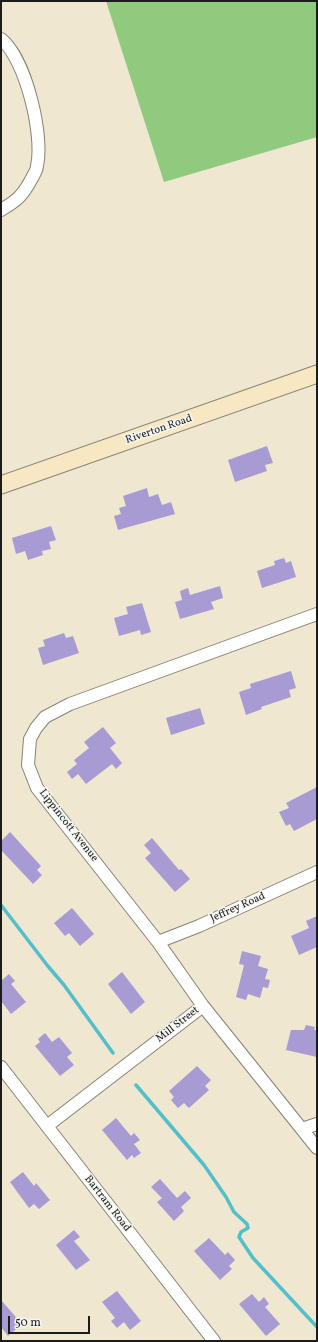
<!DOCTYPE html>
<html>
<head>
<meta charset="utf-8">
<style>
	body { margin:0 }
	#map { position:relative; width:318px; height:1342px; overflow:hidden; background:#efe7d0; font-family:Vollkorn,serif }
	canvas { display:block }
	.frame { position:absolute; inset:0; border:2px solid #1c1c1c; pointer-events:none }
	.scale { position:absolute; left:8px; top:1316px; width:82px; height:18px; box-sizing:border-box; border:2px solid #1c1c1c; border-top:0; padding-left:5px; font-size:12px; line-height:14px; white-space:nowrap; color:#1c1c1c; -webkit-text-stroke:3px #f6f6f2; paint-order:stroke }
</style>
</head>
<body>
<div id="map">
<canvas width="318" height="1342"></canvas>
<div class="frame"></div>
<div class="scale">50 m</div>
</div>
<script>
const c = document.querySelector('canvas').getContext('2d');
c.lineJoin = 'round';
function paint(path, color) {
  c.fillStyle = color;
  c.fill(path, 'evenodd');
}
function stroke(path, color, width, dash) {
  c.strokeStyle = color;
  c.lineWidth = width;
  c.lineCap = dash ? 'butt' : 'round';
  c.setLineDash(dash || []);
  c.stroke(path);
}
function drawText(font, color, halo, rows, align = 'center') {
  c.font = font + ' Vollkorn,serif';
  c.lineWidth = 3;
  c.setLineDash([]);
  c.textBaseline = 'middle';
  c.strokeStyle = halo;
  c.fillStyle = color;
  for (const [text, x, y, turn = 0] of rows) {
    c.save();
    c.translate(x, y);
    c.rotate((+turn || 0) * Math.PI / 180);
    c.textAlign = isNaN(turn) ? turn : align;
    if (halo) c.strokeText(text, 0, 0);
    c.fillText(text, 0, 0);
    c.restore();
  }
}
paint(new Path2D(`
	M 106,1 L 317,1 L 317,137 L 164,182 Z`), '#8fca7f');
stroke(new Path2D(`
	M 1,905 L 47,965 L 64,985 L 113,1053
	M 136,1085 L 204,1165 L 226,1197 L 234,1212 L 247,1224 L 248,1228 L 241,1232 L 239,1237 L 253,1258 L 317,1327`), '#52bfcc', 3.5);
paint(new Path2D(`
	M 267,446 L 273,463 L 265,465 L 267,471 L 235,482 L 228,460 Z
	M 147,488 L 149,497 L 158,494 L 162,505 L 171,502 L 175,514 L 118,530 L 114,516 L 121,514 L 119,508 L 126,506 L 123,496 Z
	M 51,526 L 56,540 L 49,542 L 51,549 L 42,551 L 43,555 L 28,560 L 25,551 L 16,554 L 12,538 Z
	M 284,558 L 286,563 L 291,561 L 296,577 L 262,588 L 257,571 L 275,565 L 274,561 Z
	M 220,586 L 223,598 L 211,602 L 214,609 L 180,619 L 175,602 L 182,600 L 180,591 L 188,588 L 190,595 Z
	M 142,603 L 151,632 L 141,635 L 140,630 L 119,636 L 114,618 L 128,614 L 126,607 Z
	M 64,633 L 66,638 L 73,636 L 79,653 L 43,665 L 38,648 L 45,646 L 43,640 Z
	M 291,671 L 296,688 L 289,690 L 291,697 L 261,707 L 262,709 L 246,715 L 239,692 L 251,688 L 250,684 Z
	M 200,708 L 205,724 L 171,735 L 166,718 Z
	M 103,727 L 116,743 L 110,748 L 122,763 L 116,769 L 112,764 L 86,784 L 78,774 L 72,779 L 67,772 L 77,764 L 74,760 L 89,748 L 84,742 Z
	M 317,787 L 317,819 L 294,831 L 290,824 L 286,826 L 279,812 L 289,808 L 286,803 Z
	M 10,832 L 41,866 L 37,870 L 42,875 L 33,884 L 1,850 L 1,841 Z
	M 152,838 L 179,870 L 181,869 L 190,879 L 175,892 L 145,858 L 151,853 L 144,845 Z
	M 72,908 L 94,934 L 80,946 L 69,933 L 65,936 L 54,923 Z
	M 317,916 L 317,947 L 299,955 L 291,936 L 309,928 L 306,921 Z
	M 242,951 L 261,956 L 258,966 L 268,969 L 265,979 L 270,980 L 268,988 L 263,987 L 260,998 L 248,994 L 246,1000 L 236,997 L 244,965 L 239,964 Z
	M 122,972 L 145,1002 L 131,1014 L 108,984 Z
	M 9,974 L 15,981 L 11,984 L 26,1002 L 11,1014 L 1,1001 L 1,981 Z
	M 306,1025 L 315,1027 L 314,1030 L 317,1030 L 317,1057 L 286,1050 L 291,1030 L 304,1030 Z
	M 45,1033 L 52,1042 L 59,1037 L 72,1053 L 67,1057 L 74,1065 L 60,1076 L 35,1046 L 40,1042 L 38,1039 Z
	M 197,1066 L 211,1080 L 205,1086 L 209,1090 L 189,1108 L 184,1103 L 178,1108 L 171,1100 L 174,1097 L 169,1091 Z
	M 116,1118 L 131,1136 L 134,1133 L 140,1140 L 134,1144 L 141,1153 L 134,1158 L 132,1155 L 127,1160 L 102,1130 Z
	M 23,1172 L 34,1186 L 36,1183 L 50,1200 L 39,1209 L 34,1204 L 29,1208 L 10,1182 Z
	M 160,1179 L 177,1198 L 185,1191 L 191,1198 L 181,1207 L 184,1211 L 174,1221 L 157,1202 L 162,1198 L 151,1187 Z
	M 74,1230 L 80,1237 L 74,1241 L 90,1260 L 76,1270 L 56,1245 Z
	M 209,1238 L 225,1255 L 228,1252 L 235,1260 L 229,1266 L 232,1269 L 220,1280 L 194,1251 Z
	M 117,1291 L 141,1321 L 130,1330 L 124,1322 L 117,1328 L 111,1321 L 115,1318 L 102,1302 Z
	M 252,1294 L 259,1302 L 264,1297 L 269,1304 L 265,1307 L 280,1324 L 266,1336 L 239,1304 Z
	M 1,1300 L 22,1324 L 8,1336 L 1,1327 Z`), '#a89bd4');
const minor = new Path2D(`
	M 1,39 C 26,59 44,136 37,166 C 37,170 34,174 32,178 C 23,195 18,200 1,210
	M 317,614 L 70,704 L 45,717 L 36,728 L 30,739 L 28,765 L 37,788 L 158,942 L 203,1006 L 317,1148
	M 158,942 L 199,926 L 317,872
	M 1,1067 L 214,1341
	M 47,1126 L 203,1006
	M 302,1129 L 317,1124`);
const secondary = new Path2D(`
	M 1,485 L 317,374`);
stroke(minor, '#868276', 14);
stroke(secondary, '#868276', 19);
stroke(minor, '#fff', 12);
stroke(secondary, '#f7e8c3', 17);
drawText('11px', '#1c1c1c', '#f6f6f2', [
	["Riverton Road",159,430,-19],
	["Lippincott Avenue",68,826,52],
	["Jeffrey Road",238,908,-24],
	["Mill Street",178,1025,-38],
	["Bartram Road",107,1204,52]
]);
</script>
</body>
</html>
